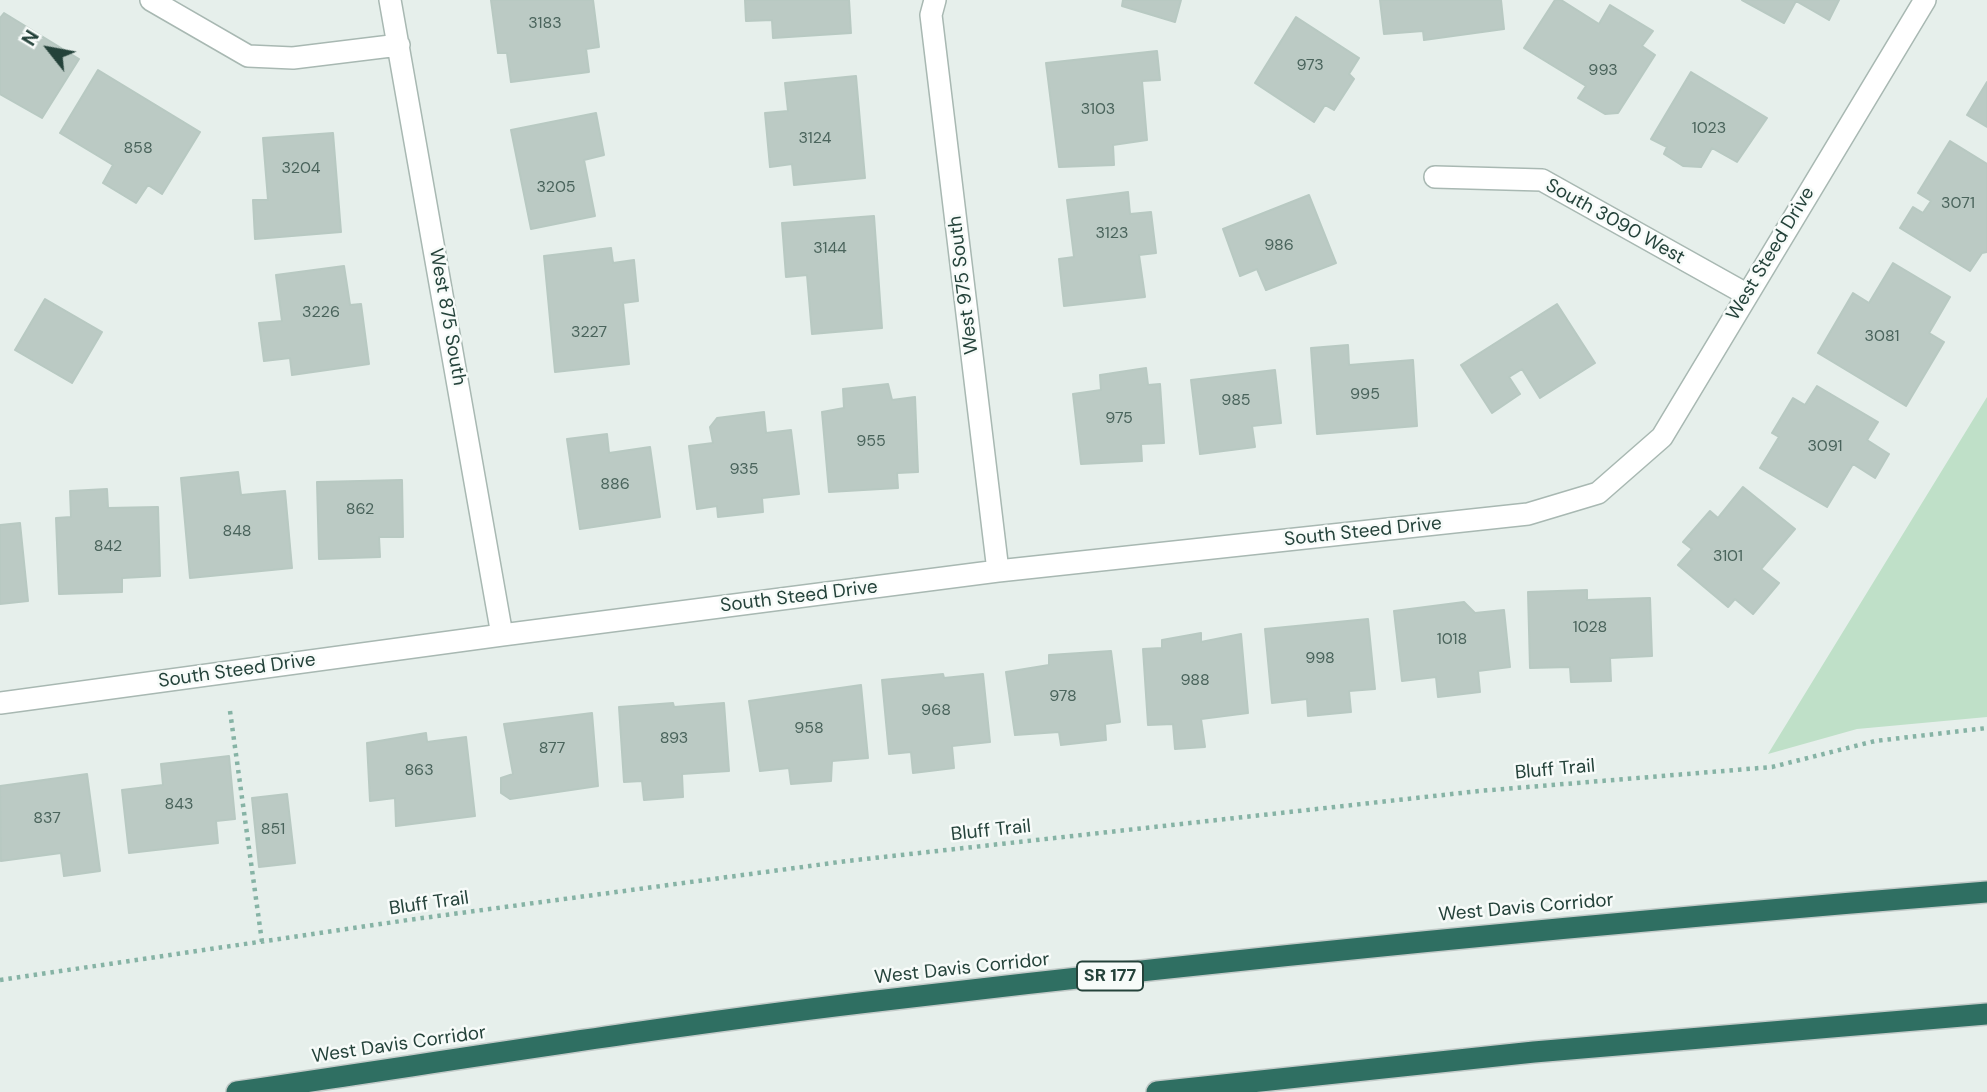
<!DOCTYPE html>
<html>
<head>
<meta charset="utf-8">
<style>
	body { margin:0 }
	#map { position:relative; width:1987px; height:1092px; overflow:hidden; background:#e6efeb; font-family:"DM Sans",sans-serif }
	canvas { display:block }
	.north { position:absolute; left:14px; top:14px; width:70px; height:70px; -webkit-text-stroke:5px #f7fbf9; paint-order:stroke; rotate:301deg; font-size:19px; font-weight:700; line-height:28px; text-align:center; color:#24423a }
	.north::after { content:''; display:block; margin:auto; width:24px; height:32px; background:#24423a; clip-path:polygon(50% 0,100% 100%,50% 72%,0 100%) }
</style>
</head>
<body>
<div id="map">
<canvas width="1987" height="1092"></canvas>
<div class="north">N</div>
</div>
<script>
const c = document.querySelector('canvas').getContext('2d');
c.lineJoin = 'round';
function paint(path, color) {
  c.fillStyle = color;
  c.fill(path, 'evenodd');
}
function stroke(path, color, width, dash) {
  c.strokeStyle = color;
  c.lineWidth = width;
  c.lineCap = dash ? 'butt' : 'round';
  c.setLineDash(dash || []);
  c.stroke(path);
}
function drawText(font, color, halo, rows, align = 'center') {
  c.font = font + ' "DM Sans",sans-serif';
  c.lineWidth = 5;
  c.setLineDash([]);
  c.textBaseline = 'middle';
  c.strokeStyle = halo;
  c.fillStyle = color;
  for (const [text, x, y, turn = 0] of rows) {
    c.save();
    c.translate(x, y);
    c.rotate((+turn || 0) * Math.PI / 180);
    c.textAlign = isNaN(turn) ? turn : align;
    if (halo) c.strokeText(text, 0, 0);
    c.fillText(text, 0, 0);
    c.restore();
  }
}
paint(new Path2D(`
	M 1987,397 L 1987,717 L 1857,729 L 1768,754 Z`), '#bfe0c8');
const building = new Path2D(`
	M 491,0 L 593,0 L 599,47 L 586,49 L 589,72 L 511,82 L 507,53 L 498,53 Z
	M 745,0 L 849,0 L 851,33 L 773,38 L 772,20 L 746,21 Z
	M 1123,0 L 1181,0 L 1175,22 L 1122,6 Z
	M 1380,0 L 1501,0 L 1504,29 L 1424,40 L 1423,31 L 1384,34 Z
	M 1555,0 L 1561,0 L 1599,24 L 1610,5 L 1653,31 L 1642,46 L 1655,55 L 1618,113 L 1605,114 L 1578,98 L 1586,86 L 1524,48 Z
	M 1742,0 L 1839,0 L 1829,20 L 1796,1 L 1784,23 Z
	M 4,13 L 79,59 L 42,118 L 0,94 L 0,18 Z
	M 1296,17 L 1359,58 L 1349,74 L 1354,79 L 1334,110 L 1325,105 L 1314,122 L 1255,83 Z
	M 1157,51 L 1160,80 L 1142,81 L 1147,140 L 1113,145 L 1114,165 L 1059,167 L 1046,63 Z
	M 98,70 L 200,132 L 162,194 L 148,185 L 136,203 L 103,183 L 113,165 L 60,133 Z
	M 1691,72 L 1767,118 L 1737,162 L 1712,148 L 1701,167 L 1683,166 L 1664,154 L 1667,147 L 1651,139 Z
	M 856,76 L 865,178 L 794,185 L 792,164 L 770,167 L 765,113 L 788,111 L 785,83 Z
	M 1987,82 L 1987,127 L 1967,115 Z
	M 596,113 L 604,155 L 584,160 L 595,216 L 531,229 L 511,130 Z
	M 333,133 L 341,232 L 255,239 L 253,200 L 268,200 L 263,138 Z
	M 1950,141 L 1987,164 L 1987,252 L 1982,253 L 1970,271 L 1900,228 L 1913,207 L 1923,213 L 1931,201 L 1918,193 Z
	M 1128,192 L 1130,214 L 1151,212 L 1156,253 L 1139,255 L 1145,297 L 1064,306 L 1059,259 L 1074,257 L 1067,200 Z
	M 1309,195 L 1336,263 L 1266,290 L 1257,269 L 1240,276 L 1223,229 Z
	M 874,216 L 882,328 L 812,334 L 807,275 L 786,277 L 782,223 Z
	M 611,248 L 613,263 L 634,260 L 638,301 L 623,303 L 629,364 L 555,372 L 544,256 Z
	M 1893,263 L 1950,297 L 1929,333 L 1944,342 L 1906,406 L 1818,353 L 1853,293 L 1869,303 Z
	M 344,266 L 350,305 L 361,304 L 369,364 L 292,375 L 290,358 L 264,361 L 259,323 L 282,321 L 276,275 Z
	M 45,299 L 102,332 L 72,383 L 15,350 Z
	M 1557,304 L 1595,363 L 1540,398 L 1522,369 L 1509,377 L 1520,394 L 1492,413 L 1461,365 Z
	M 1348,345 L 1349,365 L 1413,360 L 1417,426 L 1317,434 L 1311,348 Z
	M 1146,368 L 1148,385 L 1160,384 L 1164,443 L 1141,444 L 1142,461 L 1081,464 L 1073,394 L 1101,390 L 1100,375 Z
	M 1275,370 L 1281,423 L 1252,426 L 1255,447 L 1200,454 L 1191,380 Z
	M 888,384 L 892,400 L 915,397 L 918,472 L 897,473 L 898,488 L 829,492 L 822,412 L 844,408 L 843,389 Z
	M 1817,386 L 1878,422 L 1867,440 L 1889,454 L 1875,478 L 1853,464 L 1827,507 L 1760,468 L 1779,437 L 1772,433 L 1793,398 L 1805,405 Z
	M 764,412 L 766,433 L 791,430 L 799,494 L 762,498 L 763,512 L 718,517 L 717,506 L 697,509 L 689,446 L 713,443 L 710,427 L 717,418 Z
	M 607,434 L 609,453 L 650,447 L 660,517 L 580,529 L 567,439 Z
	M 238,472 L 241,495 L 285,491 L 292,568 L 190,578 L 181,478 Z
	M 402,480 L 403,537 L 379,537 L 380,557 L 319,559 L 317,482 Z
	M 1743,487 L 1795,529 L 1761,569 L 1779,583 L 1753,614 L 1735,599 L 1728,607 L 1678,565 L 1692,549 L 1683,542 L 1710,511 L 1718,518 Z
	M 107,489 L 108,508 L 158,507 L 160,576 L 122,578 L 122,592 L 59,594 L 56,518 L 71,517 L 70,491 Z
	M 20,523 L 28,601 L 0,604 L 0,525 Z
	M 1587,590 L 1587,600 L 1650,598 L 1652,656 L 1610,658 L 1611,681 L 1571,682 L 1570,667 L 1530,668 L 1528,592 Z
	M 1464,602 L 1475,613 L 1504,610 L 1510,667 L 1478,671 L 1480,692 L 1438,697 L 1436,677 L 1402,681 L 1394,611 Z
	M 1368,619 L 1375,689 L 1349,691 L 1351,712 L 1308,716 L 1307,699 L 1272,703 L 1265,629 Z
	M 1201,633 L 1201,642 L 1241,634 L 1248,713 L 1201,719 L 1205,747 L 1175,749 L 1173,724 L 1148,725 L 1143,649 L 1162,648 L 1162,640 Z
	M 1111,651 L 1120,722 L 1105,724 L 1106,740 L 1061,745 L 1059,732 L 1015,735 L 1006,672 L 1049,665 L 1049,655 Z
	M 943,674 L 944,678 L 983,674 L 990,742 L 952,746 L 954,768 L 913,773 L 911,752 L 889,754 L 882,680 Z
	M 861,685 L 868,758 L 832,761 L 831,781 L 791,784 L 789,768 L 760,771 L 749,701 Z
	M 673,703 L 674,707 L 724,703 L 729,771 L 682,774 L 683,797 L 644,800 L 642,781 L 624,782 L 619,707 Z
	M 592,713 L 598,786 L 510,799 L 501,793 L 501,778 L 513,774 L 504,724 Z
	M 426,733 L 427,742 L 466,737 L 475,816 L 396,826 L 395,798 L 370,801 L 367,743 Z
	M 229,756 L 235,819 L 216,821 L 218,843 L 129,853 L 122,790 L 163,785 L 161,764 Z
	M 87,774 L 100,871 L 64,876 L 61,853 L 1,861 L 0,786 Z
	M 287,794 L 295,863 L 259,867 L 252,798 Z`);
paint(building, '#bbcac4');
stroke(building, '#b8c9c2', 2);
const minor = new Path2D(`
	M 151,0 L 248,56 L 293,58 L 399,45
	M 390,0 L 502,635
	M 935,0 L 931,15 L 998,571
	M 1435,177 L 1542,180 L 1746,294
	M 0,703 L 502,635 L 998,571 L 1528,514 L 1598,493 L 1662,437 L 1925,0`);
const highway = new Path2D(`
	M 237,1092 C 456,1060 675,1024 894,999 C 1258,956 1622,921 1987,892
	M 1157,1092 L 1534,1052 L 1987,1014`);
stroke(minor, '#a8b8b2', 24);
stroke(highway, '#c2cac8', 24);
stroke(new Path2D(`
	M 230,711 L 262,942
	M 0,980 L 408,920 L 847,861 L 1479,791 L 1772,767 L 1875,741 L 1987,728`), '#86b3a5', 4.5, [3.5, 5]);
stroke(minor, '#fff', 21);
stroke(highway, '#2f6f62', 21);
drawText('16px', '#4a645c', null, [
	["3183",545,24],
	["973",1310,66],
	["993",1603,71],
	["3103",1098,110],
	["1023",1709,129],
	["3124",815,139],
	["858",138,149],
	["3204",301,169],
	["3205",556,188],
	["3071",1958,204],
	["3123",1112,234],
	["986",1279,246],
	["3144",830,249],
	["3226",321,313],
	["3227",589,333],
	["3081",1882,337],
	["995",1365,395],
	["985",1236,401],
	["975",1119,419],
	["955",871,442],
	["3091",1825,447],
	["935",744,470],
	["886",615,485],
	["862",360,510],
	["848",237,532],
	["842",108,547],
	["3101",1728,557],
	["1028",1590,628],
	["1018",1452,640],
	["998",1320,659],
	["988",1195,681],
	["978",1063,697],
	["968",936,711],
	["958",809,729],
	["893",674,739],
	["877",552,749],
	["863",419,771],
	["843",179,805],
	["837",47,819],
	["851",273,830]
]);
for (const [x, y, w] of [
	[1110,976,66]
]) {
  const box = new Path2D();
  box.roundRect(x - w / 2, y - 14.5, w, 29, 5);
  c.fillStyle = '#f7fbf9';
  c.fill(box);
  stroke(box, '#24423a', 2);
}
drawText('bold 18px', '#24423a', null, [
	["SR 177",1110,976]
]);
drawText('19px', '#24423a', '#f7fbf9', [
	["South 3090 West",1615,222,29],
	["West Steed Drive",1771,254,-59],
	["West 975 South",964,285,-97],
	["West 875 South",447,317,80],
	["South Steed Drive",1363,532,-6],
	["South Steed Drive",799,597,-7],
	["South Steed Drive",237,671,-8],
	["Bluff Trail",1555,770,-5],
	["Bluff Trail",991,831,-6],
	["Bluff Trail",429,904,-8],
	["West Davis Corridor",1526,908,-5],
	["West Davis Corridor",962,969,-6],
	["West Davis Corridor",399,1045,-8]
]);
</script>
</body>
</html>
